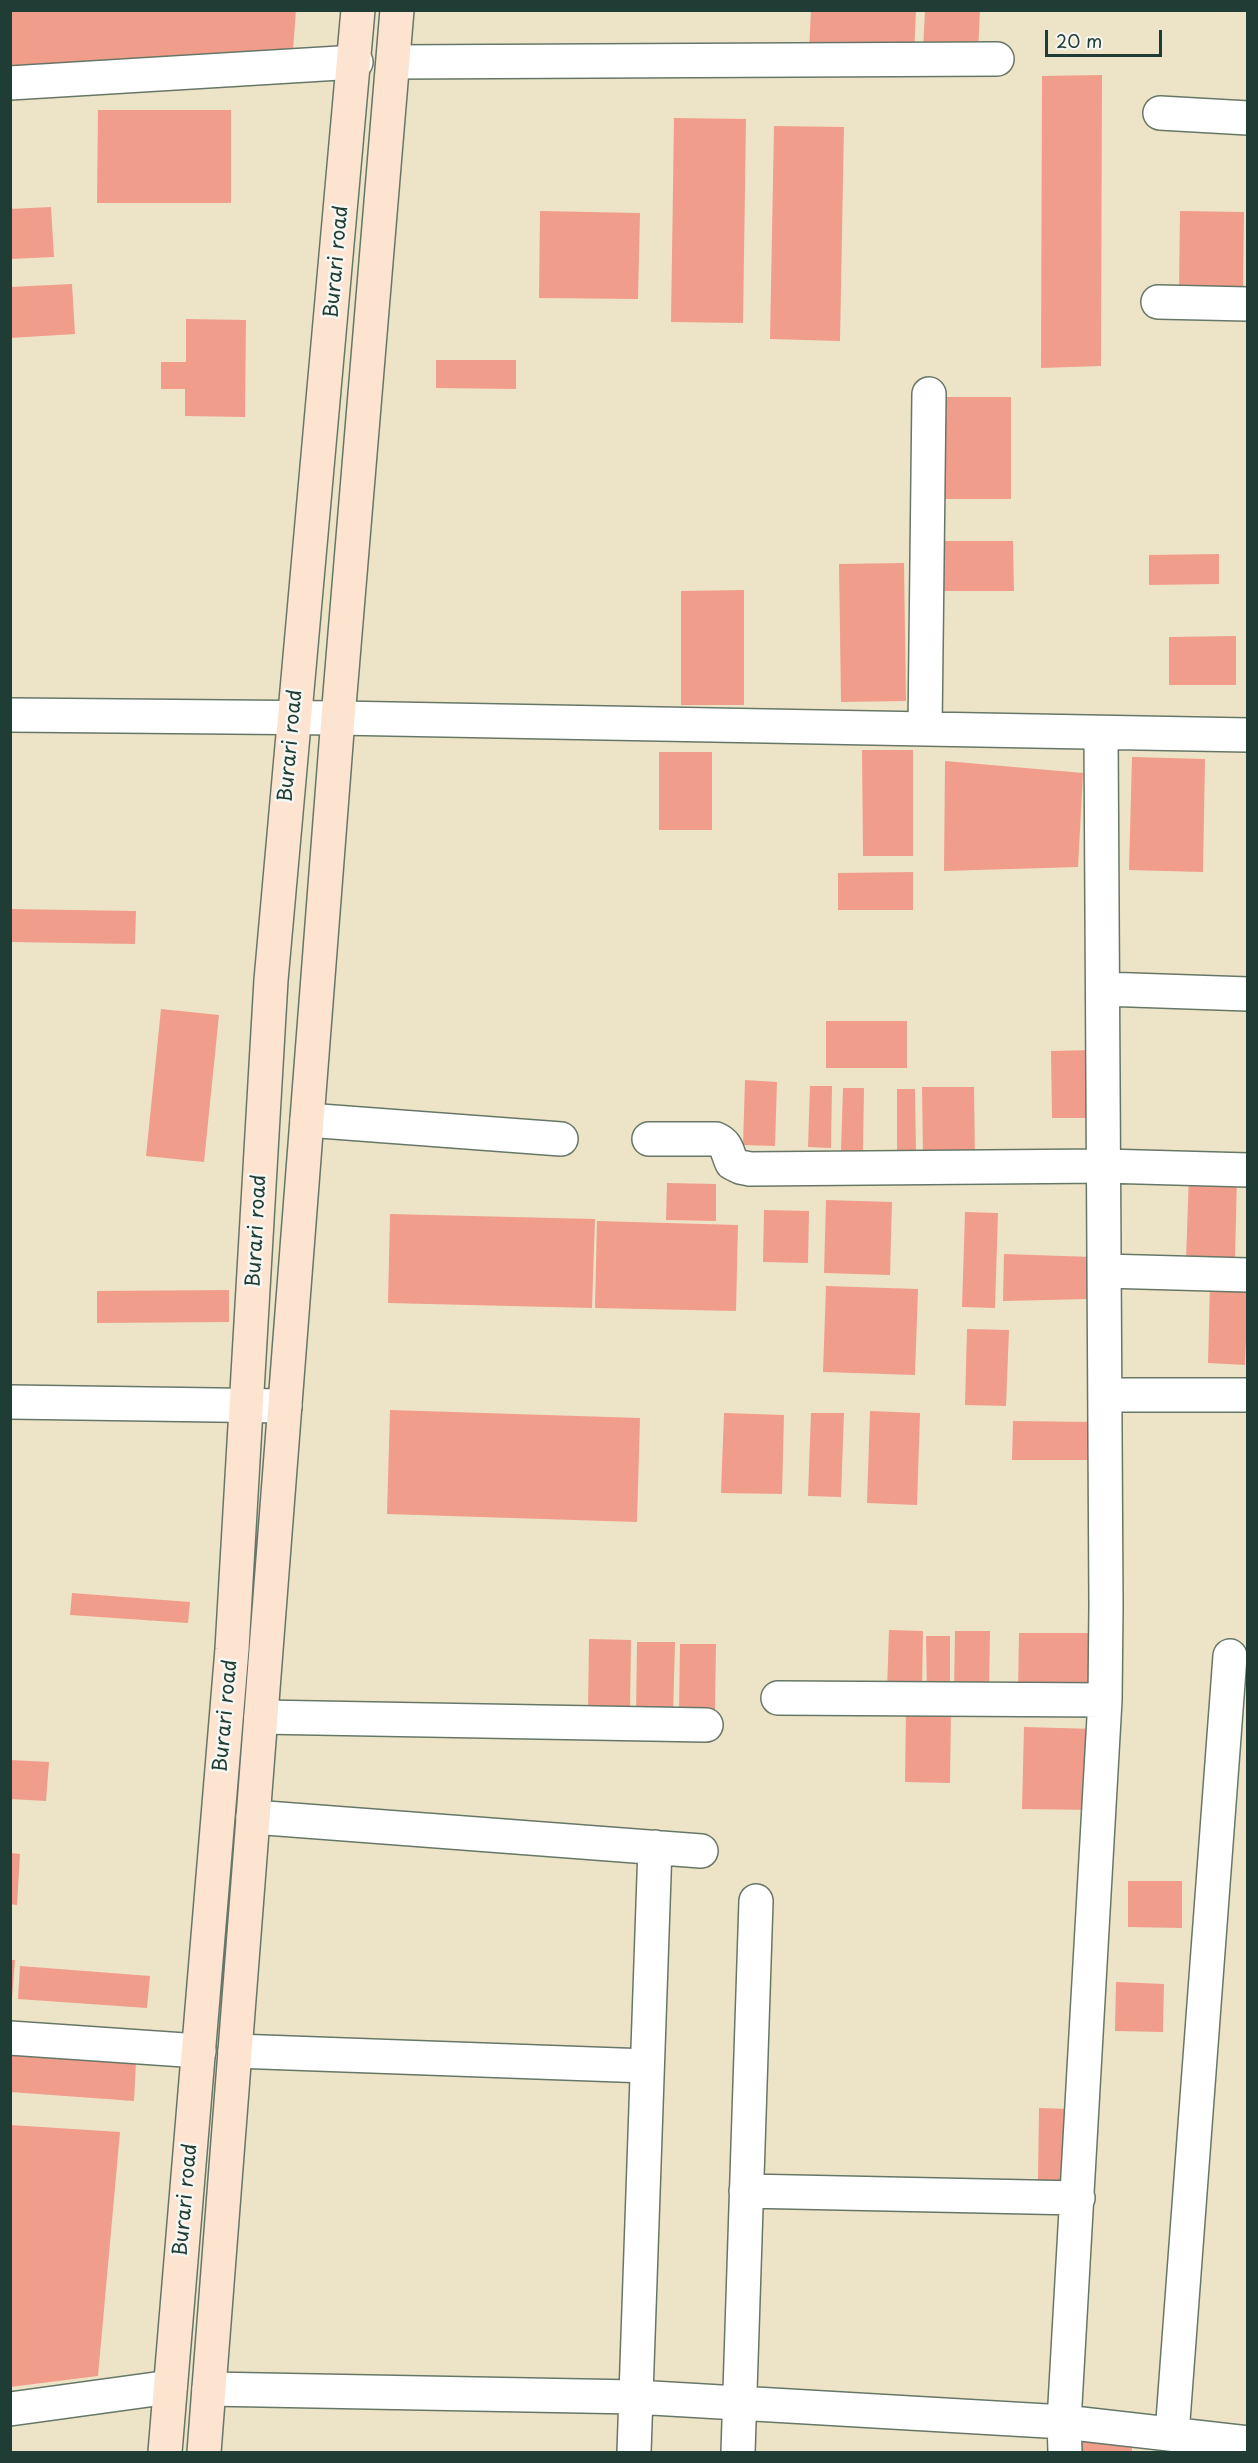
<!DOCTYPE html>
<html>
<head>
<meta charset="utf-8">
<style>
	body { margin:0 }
	#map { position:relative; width:1258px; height:2463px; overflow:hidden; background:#ede4c7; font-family:"Playpen Sans",sans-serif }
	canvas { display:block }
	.frame { position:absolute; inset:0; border:12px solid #1f3d34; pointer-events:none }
	.scale { position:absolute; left:1045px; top:30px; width:117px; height:27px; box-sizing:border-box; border:3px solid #1f3d34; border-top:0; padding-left:8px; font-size:18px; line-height:21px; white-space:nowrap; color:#1f3d34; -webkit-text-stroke:4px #f6f6f2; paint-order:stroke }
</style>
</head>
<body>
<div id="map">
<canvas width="1258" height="2463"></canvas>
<div class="frame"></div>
<div class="scale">20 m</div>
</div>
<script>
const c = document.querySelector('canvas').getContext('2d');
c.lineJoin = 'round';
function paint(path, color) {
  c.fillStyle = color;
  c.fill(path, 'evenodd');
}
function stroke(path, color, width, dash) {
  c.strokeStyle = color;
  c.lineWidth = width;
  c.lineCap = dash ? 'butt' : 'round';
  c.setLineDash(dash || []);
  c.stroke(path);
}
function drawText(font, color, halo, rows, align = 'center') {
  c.font = font + ' "Playpen Sans",sans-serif';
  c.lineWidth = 5;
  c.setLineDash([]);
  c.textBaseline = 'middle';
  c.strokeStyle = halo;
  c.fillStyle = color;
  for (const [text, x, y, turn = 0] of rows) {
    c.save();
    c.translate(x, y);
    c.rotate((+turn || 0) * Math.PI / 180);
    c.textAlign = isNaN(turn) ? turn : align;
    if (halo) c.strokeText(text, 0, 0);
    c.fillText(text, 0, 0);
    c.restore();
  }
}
paint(new Path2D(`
	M 10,10 L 296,10 L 292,64 L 10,72 Z
	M 811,10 L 916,10 L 914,56 L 809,51 Z
	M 925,10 L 980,10 L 978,53 L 923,50 Z
	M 1102,75 L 1101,366 L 1041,368 L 1042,76 Z
	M 98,110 L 231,110 L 231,203 L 97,203 Z
	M 674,118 L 746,119 L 743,323 L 671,322 Z
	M 774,126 L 844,127 L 840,341 L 770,339 Z
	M 51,207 L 54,257 L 10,259 L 10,209 Z
	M 540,211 L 640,213 L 638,299 L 539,298 Z
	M 1180,211 L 1244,212 L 1243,291 L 1179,290 Z
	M 72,284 L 75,334 L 10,338 L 10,287 Z
	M 186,319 L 246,320 L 245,417 L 185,416 L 185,389 L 161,389 L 161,362 L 186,362 Z
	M 436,360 L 516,360 L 516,389 L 436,388 Z
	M 939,397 L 1011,397 L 1011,499 L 939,499 Z
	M 938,541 L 1013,541 L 1014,591 L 938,591 Z
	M 1219,554 L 1219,584 L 1149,585 L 1149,555 Z
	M 904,563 L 906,701 L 841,702 L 839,564 Z
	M 744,590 L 744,705 L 681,705 L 681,591 Z
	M 1236,636 L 1236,685 L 1169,685 L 1169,637 Z
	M 862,750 L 913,750 L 913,856 L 863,856 Z
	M 659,752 L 712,752 L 712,830 L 659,830 Z
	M 1132,757 L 1205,759 L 1203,872 L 1129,870 Z
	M 945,761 L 1083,773 L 1078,867 L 944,871 Z
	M 913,872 L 913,910 L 838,910 L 838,873 Z
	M 10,909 L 136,911 L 135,944 L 10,942 Z
	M 161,1009 L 219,1015 L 204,1162 L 146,1156 Z
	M 826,1021 L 907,1021 L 907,1068 L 826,1068 Z
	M 1093,1050 L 1093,1118 L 1052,1118 L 1051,1051 Z
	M 745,1080 L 777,1082 L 775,1146 L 743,1145 Z
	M 810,1086 L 832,1086 L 831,1148 L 808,1147 Z
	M 922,1087 L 974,1087 L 975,1158 L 923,1158 Z
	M 843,1088 L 864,1088 L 863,1151 L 841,1151 Z
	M 897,1089 L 915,1089 L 916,1153 L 897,1153 Z
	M 1189,1173 L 1237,1175 L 1235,1262 L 1186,1261 Z
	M 667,1183 L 716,1184 L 716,1221 L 666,1220 Z
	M 826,1200 L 892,1202 L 890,1275 L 824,1273 Z
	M 764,1210 L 809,1211 L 808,1263 L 763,1262 Z
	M 965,1212 L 998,1213 L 995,1308 L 962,1307 Z
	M 390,1214 L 595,1219 L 592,1308 L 388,1303 Z
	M 597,1221 L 738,1225 L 736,1311 L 595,1308 Z
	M 1004,1254 L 1093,1257 L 1091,1299 L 1003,1301 Z
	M 1210,1284 L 1248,1286 L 1245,1365 L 1208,1363 Z
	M 826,1286 L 918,1289 L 915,1375 L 823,1372 Z
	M 229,1290 L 229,1322 L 97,1323 L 97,1291 Z
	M 967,1329 L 1009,1330 L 1006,1406 L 965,1405 Z
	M 390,1410 L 640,1418 L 637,1522 L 387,1514 Z
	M 870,1411 L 920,1413 L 917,1505 L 867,1503 Z
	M 724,1413 L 784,1415 L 782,1494 L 721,1493 Z
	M 811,1413 L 844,1413 L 841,1497 L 808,1496 Z
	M 1013,1421 L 1094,1422 L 1094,1460 L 1012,1460 Z
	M 72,1593 L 190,1602 L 188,1623 L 70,1615 Z
	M 889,1630 L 923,1631 L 922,1692 L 887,1691 Z
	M 955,1631 L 990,1631 L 989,1691 L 954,1690 Z
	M 1019,1633 L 1090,1633 L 1090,1692 L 1018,1691 Z
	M 926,1636 L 950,1636 L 950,1692 L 927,1693 Z
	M 589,1639 L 631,1640 L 630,1713 L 588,1713 Z
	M 637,1642 L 675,1642 L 673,1717 L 636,1716 Z
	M 680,1644 L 716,1644 L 715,1713 L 679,1713 Z
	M 906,1708 L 951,1709 L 950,1783 L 905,1782 Z
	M 1024,1727 L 1096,1729 L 1094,1810 L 1022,1809 Z
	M 10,1760 L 49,1762 L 46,1801 L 10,1799 Z
	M 10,1853 L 20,1854 L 17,1905 L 10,1904 Z
	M 1128,1881 L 1182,1881 L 1182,1928 L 1128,1927 Z
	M 10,1960 L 15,1960 L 12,1999 L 10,1999 Z
	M 20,1966 L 150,1976 L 147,2008 L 18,1999 Z
	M 1116,1982 L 1164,1984 L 1163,2032 L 1115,2031 Z
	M 12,2053 L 136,2062 L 134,2101 L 10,2092 Z
	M 1039,2108 L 1070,2109 L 1069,2181 L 1038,2180 Z
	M 10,2125 L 120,2132 L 98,2376 L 10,2387 Z
	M 1077,2441 L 1132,2443 L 1132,2452 L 1077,2452 Z`), '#f19d8b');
const street = new Path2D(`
	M 394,62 L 997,59
	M 10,83 L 356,62
	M 1160,113 L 1248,118
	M 1158,302 L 1248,304
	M 10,715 L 338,718 L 1248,735
	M 925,729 L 929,394
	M 1103,989 L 1248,994
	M 307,1120 L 561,1139
	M 649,1139 L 716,1139 C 728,1144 727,1153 732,1163 L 740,1167 L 750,1169 L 1104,1166 L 1248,1170
	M 1105,1271 L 1248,1275
	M 1105,1395 L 1248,1395
	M 10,1402 L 285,1406
	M 778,1698 L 1105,1700
	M 261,1717 L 706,1725
	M 253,1817 L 701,1851
	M 10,2038 L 199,2051
	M 235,2051 L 647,2066
	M 746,2191 L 1078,2198
	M 209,2389 L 635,2397 L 1064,2422 L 1248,2443
	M 10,2409 L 170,2387
	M 1172,2434 L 1230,1656
	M 634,2452 L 655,1847
	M 738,2452 L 756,1901
	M 1065,2452 L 1064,2422 L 1105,1700 L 1106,1606 L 1101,733`);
const secondary = new Path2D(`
	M 165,2452 L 232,1649 L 271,980 L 358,10
	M 204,2452 L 338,718 L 397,10`);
stroke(street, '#677767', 36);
stroke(secondary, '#677767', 36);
stroke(street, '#fff', 33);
stroke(secondary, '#fde4d1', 33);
drawText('20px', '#1f3d34', '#f6f6f2', [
	["Burari road",337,262,-85],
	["Burari road",291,746,-85],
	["Burari road",257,1231,-87],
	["Burari road",226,1716,-85],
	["Burari road",186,2200,-85]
]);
</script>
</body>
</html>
